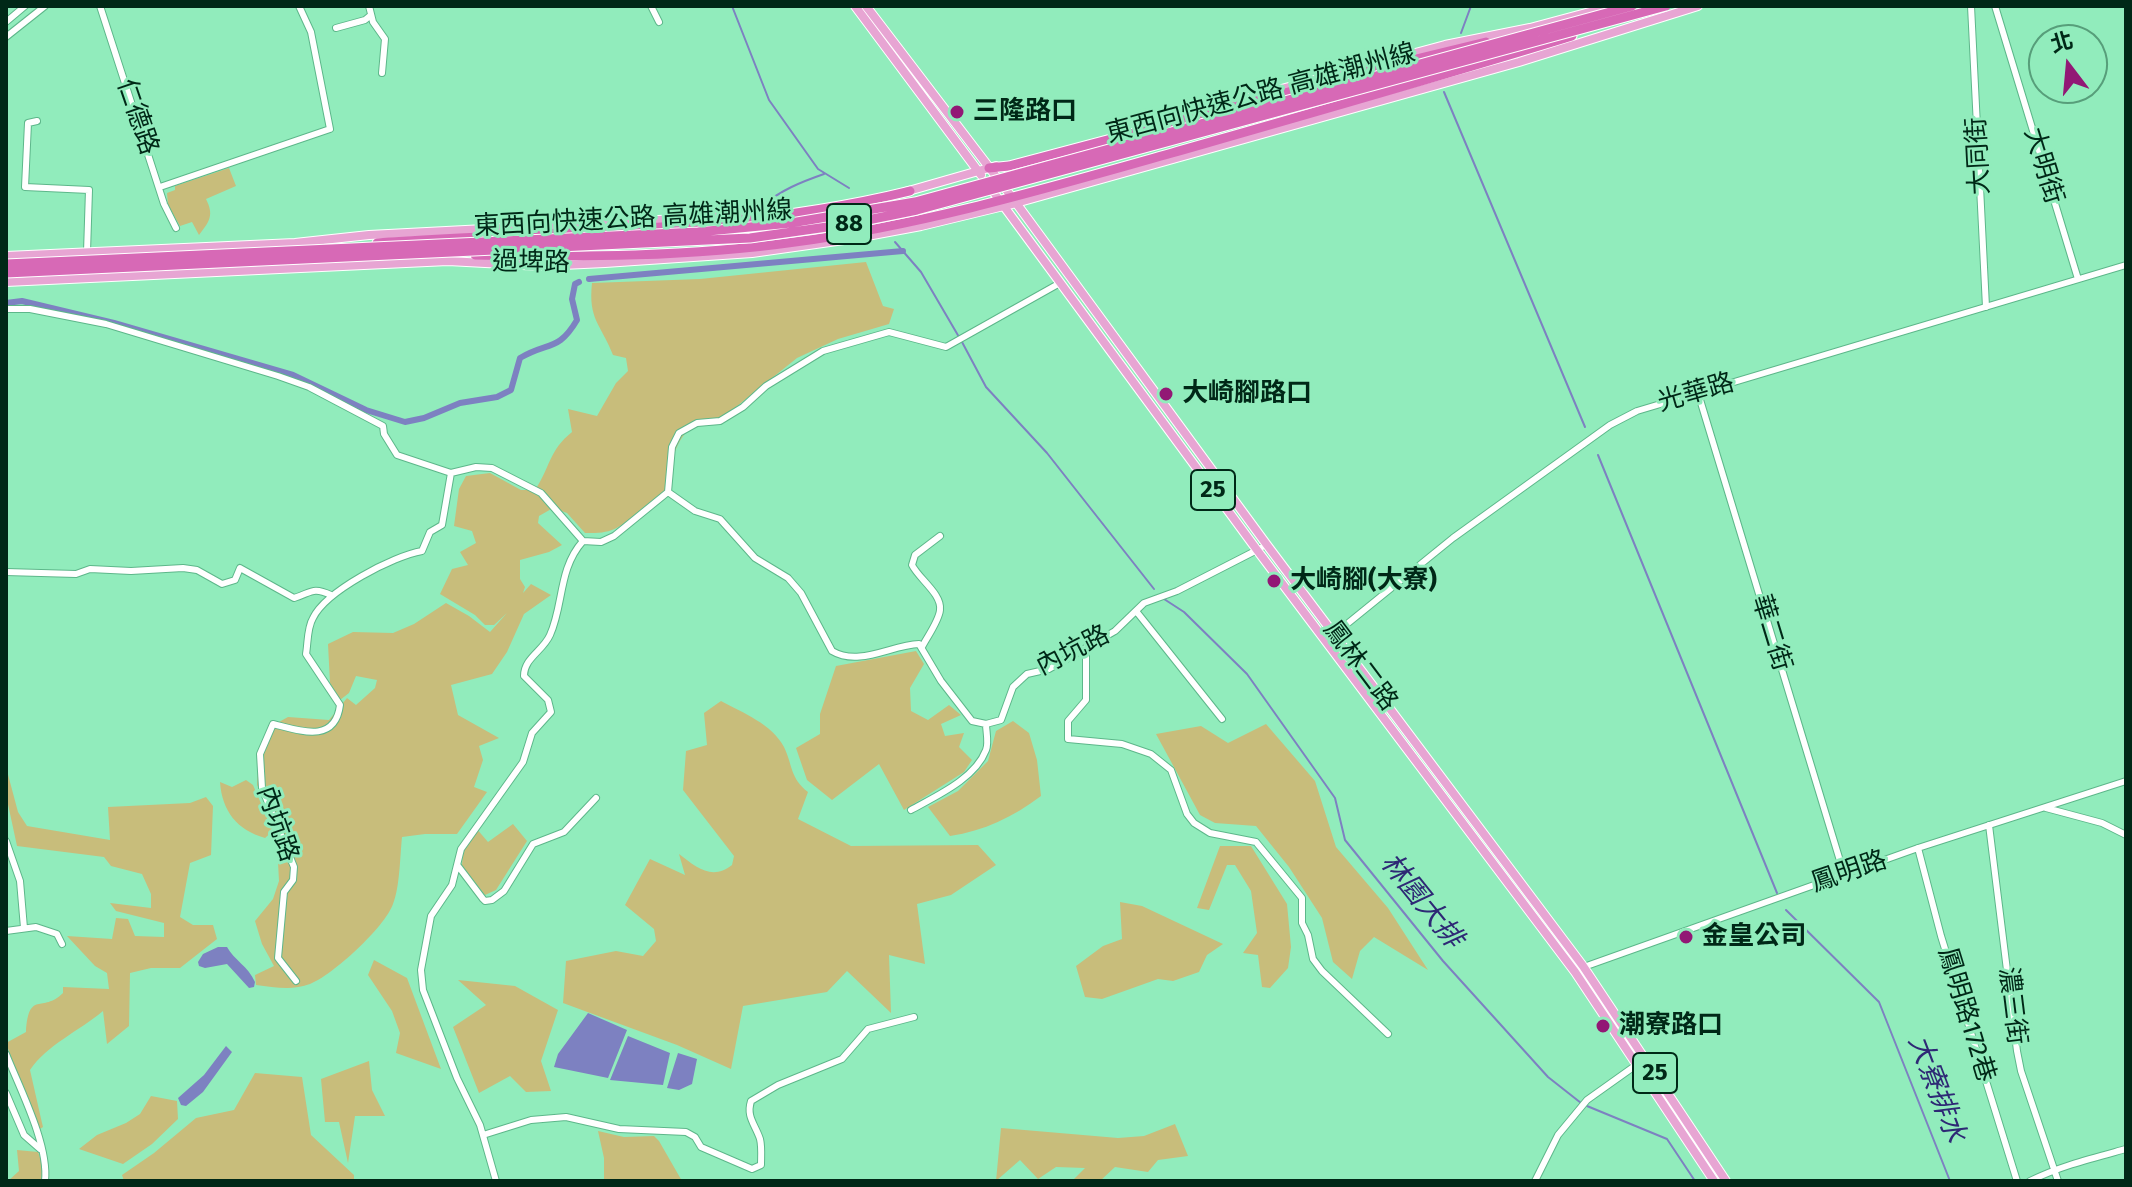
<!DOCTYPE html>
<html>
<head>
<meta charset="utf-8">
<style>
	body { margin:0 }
	#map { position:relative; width:2132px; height:1187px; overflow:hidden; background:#91ecbc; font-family:"Fira Sans","Noto Sans TC",sans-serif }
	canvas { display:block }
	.frame { position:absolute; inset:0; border:8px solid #002817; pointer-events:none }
	.north { position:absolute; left:2028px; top:24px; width:80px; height:80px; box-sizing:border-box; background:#91ecbc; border:2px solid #579e7a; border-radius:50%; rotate:344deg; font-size:22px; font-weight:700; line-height:32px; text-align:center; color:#002817 }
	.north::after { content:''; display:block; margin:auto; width:28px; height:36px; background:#921875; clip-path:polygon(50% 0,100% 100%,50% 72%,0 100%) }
</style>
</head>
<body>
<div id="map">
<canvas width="2132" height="1187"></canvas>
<div class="frame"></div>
<div class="north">北</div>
</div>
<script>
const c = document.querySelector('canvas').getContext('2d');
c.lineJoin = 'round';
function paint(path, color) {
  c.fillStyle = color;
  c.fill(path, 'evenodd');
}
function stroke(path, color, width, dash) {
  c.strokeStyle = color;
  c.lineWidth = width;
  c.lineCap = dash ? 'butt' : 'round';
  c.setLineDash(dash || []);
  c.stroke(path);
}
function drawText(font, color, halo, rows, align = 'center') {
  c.font = font + ' "Fira Sans","Noto Sans TC",sans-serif';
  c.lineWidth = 6;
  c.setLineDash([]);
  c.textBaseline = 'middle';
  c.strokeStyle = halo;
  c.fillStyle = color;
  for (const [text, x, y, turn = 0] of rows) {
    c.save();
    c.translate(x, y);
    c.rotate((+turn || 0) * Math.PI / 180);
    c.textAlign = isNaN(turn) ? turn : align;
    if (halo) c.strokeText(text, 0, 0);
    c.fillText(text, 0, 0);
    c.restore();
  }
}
paint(new Path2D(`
	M 229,168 L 236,186 L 206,199 C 214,215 210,221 199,235 L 192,222 L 180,226 L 168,205 L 167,193 L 175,190 L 175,186 Z
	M 866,262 L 883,306 L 894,309 L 889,324 L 838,339 L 797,358 L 721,419 C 676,420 672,457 667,493 C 658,498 647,504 639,511 C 619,528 613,534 585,533 L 567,513 L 553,508 L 539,516 L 538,523 L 562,545 L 549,552 L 520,560 L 520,579 L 525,587 L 523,593 L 531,584 L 551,595 L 524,614 L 507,652 L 492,674 L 451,685 L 458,715 L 499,738 L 479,746 L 483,760 L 474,787 L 487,792 L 457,834 L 425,834 L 402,837 C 400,856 400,887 393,904 C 385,927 333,975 310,984 C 292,991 274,987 256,985 L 255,975 L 274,966 L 262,944 L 255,921 L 273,899 L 279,881 L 276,824 L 257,785 L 259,757 L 270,727 L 288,717 L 329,720 L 347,698 L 356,705 L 375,688 L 377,680 L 356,676 L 349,693 L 340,700 L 330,683 L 328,644 L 353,632 L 393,633 L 414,624 L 446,603 L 469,616 L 490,632 L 507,613 L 494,625 L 485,625 L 475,615 L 440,594 L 452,569 L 468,565 L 460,552 L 476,543 L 472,531 L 454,526 L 459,489 L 466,476 L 490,473 L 521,490 L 535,490 C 550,468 549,450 572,432 L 568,409 L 597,416 L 616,383 L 628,371 L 626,358 L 613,355 C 601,324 588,320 592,283 L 700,279 Z
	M 916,651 L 924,664 L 910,688 L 911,711 L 928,720 L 949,705 L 961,715 L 941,724 L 945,736 L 964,733 L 959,747 L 972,760 L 964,772 L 904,810 L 879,764 L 832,800 L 807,780 L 796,748 L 820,734 L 820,714 L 836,666 Z
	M 721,701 C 743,713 772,724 784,747 C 793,766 790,778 808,792 L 798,819 L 851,846 L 978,845 L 996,865 L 951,895 L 917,904 L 925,964 L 889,955 L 891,1013 L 847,971 L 827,992 L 743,1006 L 731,1069 L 677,1045 L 563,1003 L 566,961 L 616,951 L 643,956 L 656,941 L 654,929 L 625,905 L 650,859 L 685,875 L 679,854 C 696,867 712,881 732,865 L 734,856 L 683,790 L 686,751 L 707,745 L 704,713 Z
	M 1013,721 L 1029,733 L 1037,760 L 1041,796 C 1013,817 984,831 950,836 L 928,807 L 958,791 L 988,761 L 996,731 Z
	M 1266,724 L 1315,781 L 1336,847 L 1388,908 L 1428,970 L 1374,937 L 1360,951 L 1352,979 L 1333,962 L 1322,918 L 1289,867 L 1256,826 L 1215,823 L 1200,815 L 1156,734 L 1201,726 L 1228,743 Z
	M 6,767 L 18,812 L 27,826 L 110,840 L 108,807 L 190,803 L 206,797 L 213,806 L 211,855 L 190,863 L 180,917 L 193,925 L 213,925 L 217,939 L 180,968 L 151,968 L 130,973 L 129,1026 L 107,1044 L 103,1011 C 79,1031 47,1045 30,1070 L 42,1123 L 43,1127 L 38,1130 L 6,1043 L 26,1032 C 29,989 42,1014 63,993 L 63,987 L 109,989 L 107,973 L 95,966 L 67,936 L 112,939 L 116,918 L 128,919 L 135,936 L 164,937 L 164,923 L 116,911 L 110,903 L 151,908 L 151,894 L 142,874 L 111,866 L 104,857 L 17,846 L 6,795 Z
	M 246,780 L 253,785 L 273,831 L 265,838 C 237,830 222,811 220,782 L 232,787 Z
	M 513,824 L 527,841 L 496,890 L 485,895 L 462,866 L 463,850 L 476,828 L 488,842 Z
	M 1220,846 L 1251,846 L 1287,904 L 1291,947 L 1288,968 L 1270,988 L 1262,987 L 1258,955 L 1243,953 L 1257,933 L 1251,891 L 1235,865 L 1227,865 L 1209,910 L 1197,908 Z
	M 1120,902 L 1142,906 L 1223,944 L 1207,955 L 1199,972 L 1173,981 L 1158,979 L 1102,999 L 1085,997 L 1076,966 L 1103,946 L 1122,939 Z
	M 374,960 L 407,978 L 441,1069 L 396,1053 L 400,1033 L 392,1011 L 368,975 Z
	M 458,980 L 515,986 L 558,1010 L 541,1061 L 551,1091 L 526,1092 L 510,1076 L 479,1093 L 453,1027 L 486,1005 Z
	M 369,1061 L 372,1090 L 385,1116 L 355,1116 L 348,1163 L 339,1122 L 325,1122 L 321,1079 Z
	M 255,1073 L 302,1077 L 311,1135 L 354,1175 L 354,1181 L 124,1181 L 122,1175 L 154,1153 L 196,1118 L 234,1110 Z
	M 151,1096 L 177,1101 L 178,1119 L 152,1144 L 123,1164 L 79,1149 L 97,1135 L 126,1123 L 140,1114 Z
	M 1175,1124 L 1188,1156 L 1158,1160 L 1148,1172 L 1115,1167 L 1100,1181 L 1072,1181 L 1085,1168 L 1056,1167 L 1038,1179 L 1020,1160 L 996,1181 L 1001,1128 L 1118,1138 L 1144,1136 Z
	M 598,1131 L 624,1137 L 654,1136 L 659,1141 L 682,1181 L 604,1181 L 604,1158 Z
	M 17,1150 L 38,1152 L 43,1166 L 41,1181 L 8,1181 L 19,1171 Z`), '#c8bd7b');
paint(new Path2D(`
	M 218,947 L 227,947 C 234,960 248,966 255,982 L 254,987 L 249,988 L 227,964 L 205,968 L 199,966 L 198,962 L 203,954 Z
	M 588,1013 L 627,1030 L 608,1078 L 554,1067 L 558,1054 Z
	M 628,1036 L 670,1053 L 663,1085 L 610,1080 Z
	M 226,1046 L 232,1052 L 203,1092 L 186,1106 L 181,1105 L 178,1098 L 204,1075 Z
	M 678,1053 L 697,1059 L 692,1084 L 679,1090 L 667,1088 Z`), '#7d81c1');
stroke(new Path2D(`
	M 732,6 L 769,100 L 818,169 L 849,188
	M 1461,33 L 1471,6
	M 1444,92 L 1585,427
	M 762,206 C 781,190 801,182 824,174
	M 895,242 L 921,272 L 959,337
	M 962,342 L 986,387 L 1047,453 L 1154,589
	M 1598,455 L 1777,893
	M 1164,599 L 1184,612 L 1247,674 L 1335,798 L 1345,840 L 1443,961 L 1548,1077 L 1581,1103
	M 1786,910 L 1879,1002 L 1950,1181
	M 1587,1106 L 1667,1139 L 1695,1181`), '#7d81c1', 2);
stroke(new Path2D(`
	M 589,279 L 903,251
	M 6,303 L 22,301 L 114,323 L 293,375 L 366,410 L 405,422 L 424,418 L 460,403 L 497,397 L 511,390 L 520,358 C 549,341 558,352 577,320 L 572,299 L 575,284 L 579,282`), '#7d81c1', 6);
const minor = new Path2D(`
	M 100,6 L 164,204 L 176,228
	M 369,6 L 373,22 L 385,39 L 382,73
	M 651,6 L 659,22
	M 1971,6 L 1986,307
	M 1995,6 L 2078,279
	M 6,22 L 25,6
	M 336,28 L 365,20 L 371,15
	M 6,37 L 45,6
	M 37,121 L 28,123 L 25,187 L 89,190 L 87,252
	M 160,187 L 330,129 L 311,32 L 299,6
	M 6,309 L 30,309 L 106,324 L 278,376 L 309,387 L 383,426 L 384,434 L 397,455 L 451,473 L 476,467 L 492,468 L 541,493 L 583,541
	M 1698,393 L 1844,874
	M 668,492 L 695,511 L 720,519 L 755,558 L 788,578 L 801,593 L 832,651 C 859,667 891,645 919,644 L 941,681 L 972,721 L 986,724 L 1001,720 L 1013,687 L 1027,674 L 1049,669 L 1115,631 L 1144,603 L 1177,591 L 1261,548
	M 583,541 L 601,542 L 614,536 L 668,492 L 672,447 L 679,433 L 697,423 L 720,421 L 743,407 L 766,386 L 823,351 L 889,332 L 946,347 L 1060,283
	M 6,572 L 76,574 L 90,569 L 131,571 L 183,568 L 197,570 L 222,584 L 235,580 L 240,568 L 294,598 C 311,593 312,586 331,595
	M 1136,611 L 1222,719
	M 1326,641 L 1453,538 L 1610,425 L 1637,411 L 2126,265
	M 922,647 C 927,637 939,621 940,610 C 942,594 919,579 912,565 L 915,555 L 940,536
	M 1086,648 L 1086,700 L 1068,721 L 1068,739 L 1122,744 L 1151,754 L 1171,770 L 1187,814 L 1194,823 L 1210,833 L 1256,842 L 1302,898 L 1302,923 L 1308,935 L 1313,959 L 1322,971 L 1388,1034
	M 2046,808 L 2102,823 L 2126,835
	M 911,810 C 936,796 975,779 986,750 C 989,743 986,731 986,724
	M 1989,825 L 2017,1051 L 2021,1071 L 2058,1181
	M 6,841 L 20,881 L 24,928
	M 1918,848 L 1941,936 L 2017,1181
	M 458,866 L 483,899 L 485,901 L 492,900 L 504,891 L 533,844 L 564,832 L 596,798
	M 6,931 L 36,927 L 57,934 L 62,944
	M 1581,968 L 1918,848 L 2126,781
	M 296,981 L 278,958 L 284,892 L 293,880 L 294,867 L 262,788 L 260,754 L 273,724 C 298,730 335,745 340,705 L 306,654 C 308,643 307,628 313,618 C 326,591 393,556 422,551 L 430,532 L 442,525 L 451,473
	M 6,1054 C 20,1089 49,1145 45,1181
	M 6,1093 L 24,1135 L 40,1149
	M 483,1135 L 531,1120 L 566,1117 L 619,1129 L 686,1132 L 695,1137 L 701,1147 L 752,1169 L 761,1165 C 761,1157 762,1147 760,1139 C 755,1124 746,1117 751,1101 L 778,1085 L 842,1059 L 868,1029 L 914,1017
	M 496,1181 L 480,1125 L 457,1078 L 423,990 L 421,970 L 431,916 L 452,885 L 461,849 L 523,762 L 532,733 L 551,712 L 548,700 L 524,676 C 524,658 543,651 550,635 C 564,604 558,569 583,541
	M 1535,1181 L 1558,1135 L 1587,1100 L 1639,1063
	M 2030,1181 C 2060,1166 2093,1158 2126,1149`);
const major = new Path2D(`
	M 855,6 L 981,175
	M 866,6 L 1011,196 L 1267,545 L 1583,966 L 1726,1181
	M 1140,127 L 1445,45 L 1530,28 L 1612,6
	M 989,186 L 1257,550 L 1575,972 L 1714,1181
	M 905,192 L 996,166
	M 6,256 L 295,243 L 369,235 L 697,218 L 785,210
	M 6,282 L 448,261 L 541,266 L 605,263 L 752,253 L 851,239 L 921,226 L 1016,203 L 1519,62 L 1698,6`);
const highway = new Path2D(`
	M 989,168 L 1009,166 L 1375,69 L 1486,42
	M 377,243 C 555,230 736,234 910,191
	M 475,255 C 581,257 690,257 795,242 C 923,225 1048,188 1172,153 C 1305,115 1439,77 1572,36`);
stroke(minor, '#5db78a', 8);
stroke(major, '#fff', 10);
stroke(highway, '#fff', 11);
stroke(minor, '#fff', 6);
stroke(major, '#e7a5d3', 8);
stroke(highway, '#d769b6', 9);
const highwayBridge = new Path2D(`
	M 6,264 L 698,232 L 791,223 L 915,202 L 1632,6
	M 6,273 L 750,238 L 848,224 L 917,210 L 1666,6`);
stroke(highwayBridge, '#fff', 11, []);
stroke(highwayBridge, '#d769b6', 9);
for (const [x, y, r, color] of [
	[957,112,8,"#921875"],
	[1166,394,8,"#921875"],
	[1274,581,8,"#921875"],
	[1686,937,8,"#921875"],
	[1603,1026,8,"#921875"]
]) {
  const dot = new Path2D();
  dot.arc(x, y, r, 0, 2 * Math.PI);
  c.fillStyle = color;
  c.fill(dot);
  stroke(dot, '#91ecbc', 3);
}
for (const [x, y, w] of [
	[849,224,44],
	[1213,490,44],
	[1655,1073,44]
]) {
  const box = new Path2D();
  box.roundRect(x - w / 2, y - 20, w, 40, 6);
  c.fillStyle = '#91ecbc';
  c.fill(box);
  stroke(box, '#002817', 2);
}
drawText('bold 24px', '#002817', null, [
	["88",849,224],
	["25",1213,490],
	["25",1655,1073]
]);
drawText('26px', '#002817', '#91ecbc', [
	["東西向快速公路 高雄潮州線",1261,94,-15],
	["仁德路",137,117,71],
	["大同街",1979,156,-93],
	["大明街",2043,166,73],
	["東西向快速公路 高雄潮州線",633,219,-3],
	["過埤路",531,263,1],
	["光華路",1696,393,-16],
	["華二街",1771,633,73],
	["內坑路",1073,651,-27],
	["鳳林二路",1360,666,53],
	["內坑路",277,824,71],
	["鳳明路",1849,872,-19],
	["濃三街",2012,1006,83],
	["鳳明路172巷",1966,1015,73]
]);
drawText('bold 26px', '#002817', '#91ecbc', [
	["三隆路口",973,112],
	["大崎腳路口",1182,394],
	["大崎腳(大寮)",1290,581],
	["金皇公司",1702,937],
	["潮寮路口",1619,1026]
], 'left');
drawText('italic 28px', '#2e2975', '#91ecbc', [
	["林園大排",1421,901,51],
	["大寮排水",1936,1089,69]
]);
</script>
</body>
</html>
